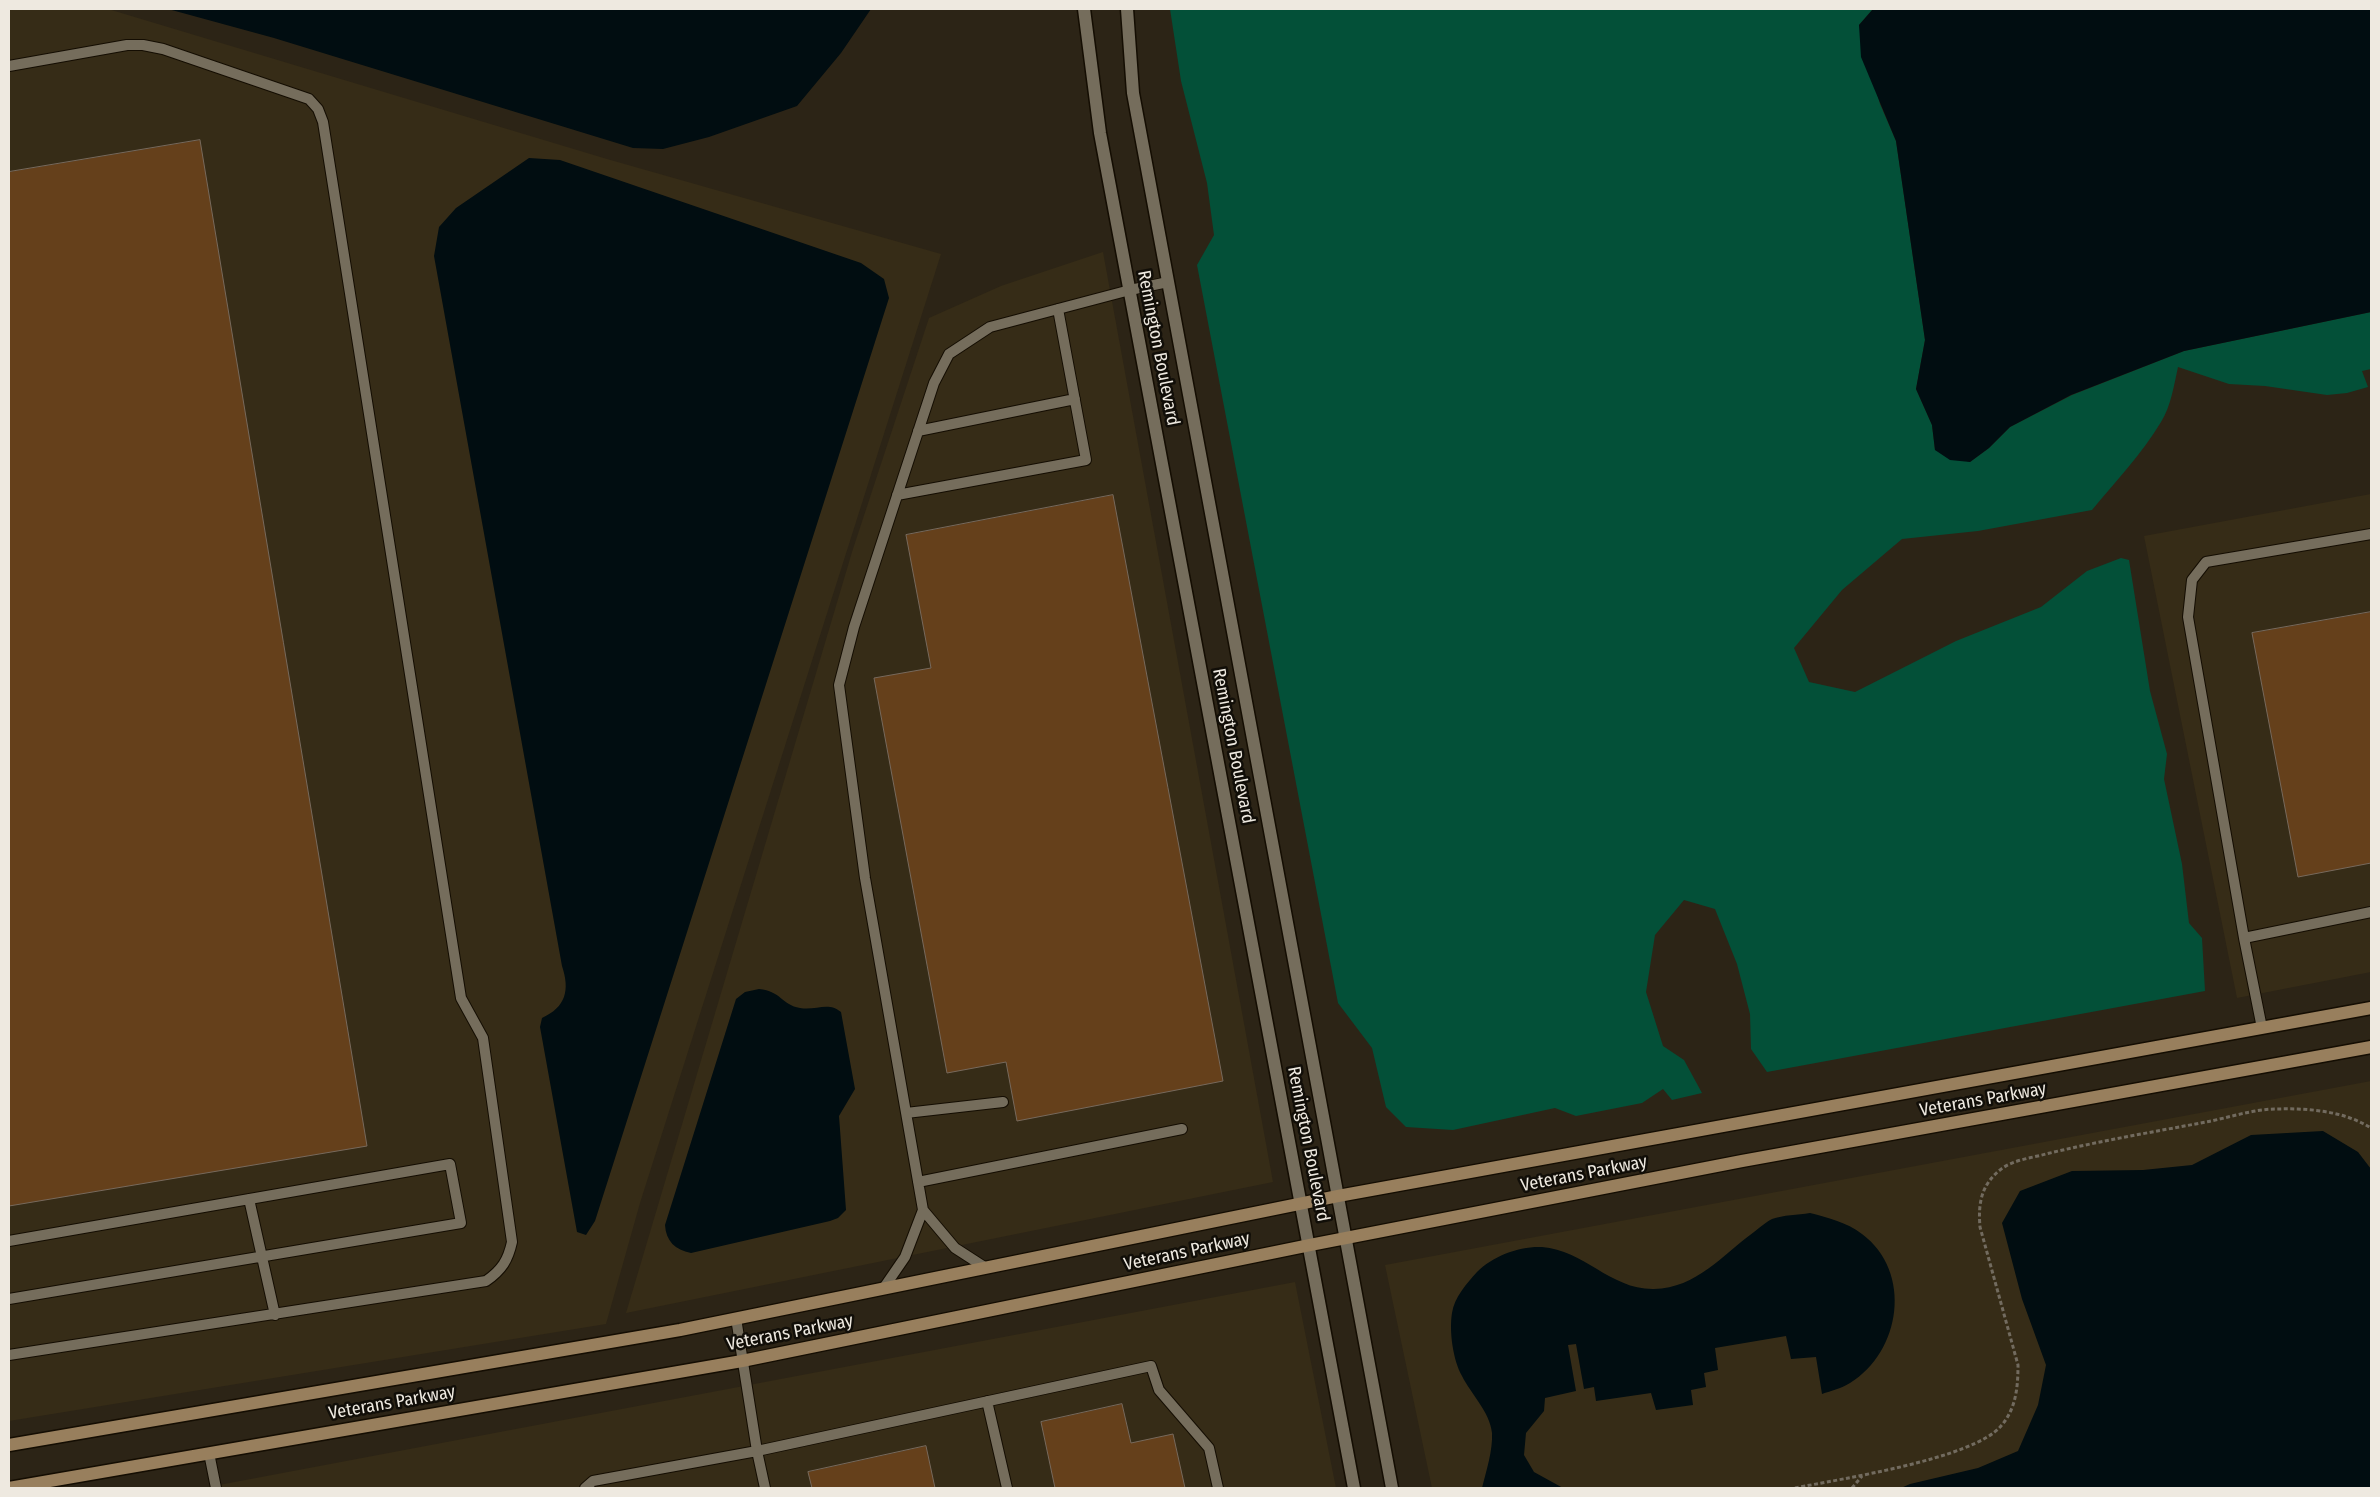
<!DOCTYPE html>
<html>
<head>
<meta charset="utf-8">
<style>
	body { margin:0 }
	#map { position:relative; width:2380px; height:1497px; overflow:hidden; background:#2c2416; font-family:"Fira Sans Condensed",sans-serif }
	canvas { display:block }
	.frame { position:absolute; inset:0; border:10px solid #eee9e0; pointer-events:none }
</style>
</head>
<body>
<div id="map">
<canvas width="2380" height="1497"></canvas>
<div class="frame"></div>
</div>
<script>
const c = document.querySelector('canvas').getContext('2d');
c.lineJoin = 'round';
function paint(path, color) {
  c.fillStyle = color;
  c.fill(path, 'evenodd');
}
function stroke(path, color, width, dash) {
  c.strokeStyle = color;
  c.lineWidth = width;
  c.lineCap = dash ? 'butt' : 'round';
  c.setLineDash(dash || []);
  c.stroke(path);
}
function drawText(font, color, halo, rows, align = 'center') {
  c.font = font + ' "Fira Sans Condensed",sans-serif';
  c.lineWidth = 5;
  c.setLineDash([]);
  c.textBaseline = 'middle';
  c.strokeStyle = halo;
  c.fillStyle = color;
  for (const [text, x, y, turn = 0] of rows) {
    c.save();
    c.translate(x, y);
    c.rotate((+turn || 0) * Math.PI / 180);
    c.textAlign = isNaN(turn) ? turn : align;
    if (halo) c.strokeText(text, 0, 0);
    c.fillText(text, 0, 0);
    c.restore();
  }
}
paint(new Path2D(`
	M 9,9 L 108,9 L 607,159 L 941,254 L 640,1203 L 606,1324 L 9,1421 Z
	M 1103,252 L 1273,1182 L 626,1313 L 852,552 L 929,318 L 1001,286 Z
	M 2371,494 L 2371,972 L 2237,998 L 2144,536 Z
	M 2371,1081 L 2371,1488 L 1432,1488 L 1385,1265 Z
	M 1295,1282 L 1336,1488 L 203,1488 Z`), '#362c17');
paint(new Path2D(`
	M 1170,9 L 1873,9 L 1859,25 L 1880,104 L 1896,141 L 1925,340 L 1916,389 L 1932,425 L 1935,450 L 1970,462 L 1989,448 L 2010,427 L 2072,395 L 2184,351 L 2371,312 L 2371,369 L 2362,371 L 2368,387 L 2347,393 L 2327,395 L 2265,386 L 2229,384 L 2178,367 C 2174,385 2171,406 2161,422 C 2142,454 2115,482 2092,510 L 1978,531 L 1902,539 L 1842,590 L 1794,648 L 1809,682 L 1855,692 L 1956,641 L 2041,607 L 2087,571 L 2121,558 L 2129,560 L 2150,691 L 2167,754 L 2164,779 L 2182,864 L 2189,923 L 2202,938 L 2205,991 L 1767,1072 L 1751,1049 L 1750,1014 L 1737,964 L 1715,909 L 1684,900 L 1655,935 L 1646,992 L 1663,1046 L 1684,1060 L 1702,1093 L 1672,1100 L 1663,1089 L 1642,1103 L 1576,1116 L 1555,1108 L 1453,1130 L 1406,1127 L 1386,1107 L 1372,1048 L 1338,1003 L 1197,265 L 1214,235 L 1207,183 L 1181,81 Z`), '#035038');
paint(new Path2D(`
	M 168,9 L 871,9 L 841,53 L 797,106 L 709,137 L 663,149 L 633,148 L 274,38 Z
	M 1873,9 L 2371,9 L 2371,312 L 2184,351 L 2071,395 L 2010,427 L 1989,448 L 1970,462 L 1950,460 L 1935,450 L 1932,425 L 1916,389 L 1925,340 L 1896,141 L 1861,57 L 1859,25 Z
	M 529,158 L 560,160 L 861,263 L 884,279 L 889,298 L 595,1221 L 586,1235 L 577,1232 L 540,1027 L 542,1018 C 566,1007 570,990 562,966 L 434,256 L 439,227 L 456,208 Z
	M 759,989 C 781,991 782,1005 800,1008 C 816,1011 828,1001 841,1012 L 855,1089 L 839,1116 L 846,1210 L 838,1218 L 830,1221 L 691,1253 C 675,1250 666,1241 665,1225 L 736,999 L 745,992 Z
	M 2323,1131 L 2358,1152 L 2371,1169 L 2371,1488 L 1901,1488 L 1910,1484 L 1978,1468 L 2018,1451 L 2038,1405 L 2046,1365 L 2022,1299 L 2002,1223 L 2020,1191 L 2072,1171 L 2143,1170 L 2192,1165 L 2251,1135 Z
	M 1810,1213 C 1829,1218 1846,1222 1862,1234 C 1913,1272 1901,1352 1850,1383 C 1842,1388 1831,1391 1822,1394 L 1816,1357 L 1791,1359 L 1786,1336 L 1715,1348 L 1718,1370 L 1704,1373 L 1706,1387 L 1691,1390 L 1693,1405 L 1656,1410 L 1651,1393 L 1596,1401 L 1594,1387 L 1584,1389 L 1576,1344 L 1568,1345 L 1576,1391 L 1545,1398 L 1544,1411 L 1526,1433 L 1524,1455 L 1534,1472 L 1563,1488 L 1482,1488 C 1486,1472 1493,1450 1492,1433 C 1490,1412 1471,1394 1462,1376 C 1453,1360 1449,1331 1452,1313 C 1454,1298 1467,1283 1477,1272 C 1493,1256 1519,1246 1542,1247 C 1584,1250 1611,1290 1654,1289 C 1697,1288 1722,1255 1754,1232 C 1759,1228 1766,1222 1772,1219 C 1783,1215 1798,1215 1810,1213 Z`), '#010d11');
const building = new Path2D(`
	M 200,140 L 367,1146 L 9,1206 L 9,172 Z
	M 1113,495 L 1223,1081 L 1017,1121 L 1006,1062 L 947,1073 L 874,678 L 931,668 L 906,535 Z
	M 2371,612 L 2371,863 L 2298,877 L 2252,633 Z
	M 1122,1404 L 1131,1443 L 1173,1434 L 1185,1488 L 1055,1488 L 1041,1422 Z
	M 926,1446 L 935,1488 L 812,1488 L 808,1472 Z`);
paint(building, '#65401b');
stroke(building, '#77695c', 1);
const service = new Path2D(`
	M 9,66 L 127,45 L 143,45 L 163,49 L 309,99 L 318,109 L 323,122 L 461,998 L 483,1038 L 512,1242 C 508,1260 502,1270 486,1281 L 9,1355
	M 918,431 L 1075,399
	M 897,495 L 1086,460 L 1058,309
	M 2244,938 L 2188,617 L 2192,580 L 2206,562 L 2371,534
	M 2262,1028 L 2244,938 L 2371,912
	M 906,1113 L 1003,1102
	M 918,1182 L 1182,1129
	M 249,1199 L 275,1315
	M 923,1210 L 865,878 L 839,685 L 854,627 L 934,383 L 949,354 L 990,327 L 1130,290 L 1168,282
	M 9,1241 L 450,1164 L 461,1223 L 9,1299
	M 883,1289 L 905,1257 L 923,1210 L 955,1248 L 986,1268
	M 736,1318 L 757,1451 L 765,1488
	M 987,1401 L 1007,1488
	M 209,1453 L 216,1488
	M 585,1488 L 593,1481 L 757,1451 L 1151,1366 L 1159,1390 L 1209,1448 L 1218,1488`);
const tertiary = new Path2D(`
	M 1084,9 L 1100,133 L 1354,1488
	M 1127,9 L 1133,93 L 1392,1488`);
const secondary = new Path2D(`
	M 9,1445 L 680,1330 L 1338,1196 L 2371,1008
	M 9,1488 L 742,1361 L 1310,1245 L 1742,1161 L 2371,1047`);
stroke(service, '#140d02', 12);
stroke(tertiary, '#140d02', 15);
stroke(secondary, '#140d02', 15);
stroke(new Path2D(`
	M 1795,1488 C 1840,1479 1973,1459 2001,1426 C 2016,1409 2018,1387 2018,1365 L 1980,1227 C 1978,1204 1981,1185 2000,1170 C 2012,1160 2031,1158 2046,1154 C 2099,1141 2153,1132 2206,1122 C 2228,1118 2253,1109 2276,1109 C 2309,1108 2344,1111 2371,1128
	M 1852,1488 L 1862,1476`), '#726b5f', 3, [4, 2.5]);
stroke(service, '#756d5c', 10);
stroke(tertiary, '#756d5c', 12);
stroke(secondary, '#987f5d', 12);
drawText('18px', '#eee9e0', '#110e08', [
	["Remington Boulevard",1158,348,79],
	["Remington Boulevard",1233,746,79],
	["Veterans Parkway",1983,1100,-10],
	["Remington Boulevard",1308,1144,79],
	["Veterans Parkway",1584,1174,-11],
	["Veterans Parkway",1187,1252,-12],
	["Veterans Parkway",790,1333,-11],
	["Veterans Parkway",392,1403,-10]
]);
</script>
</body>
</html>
